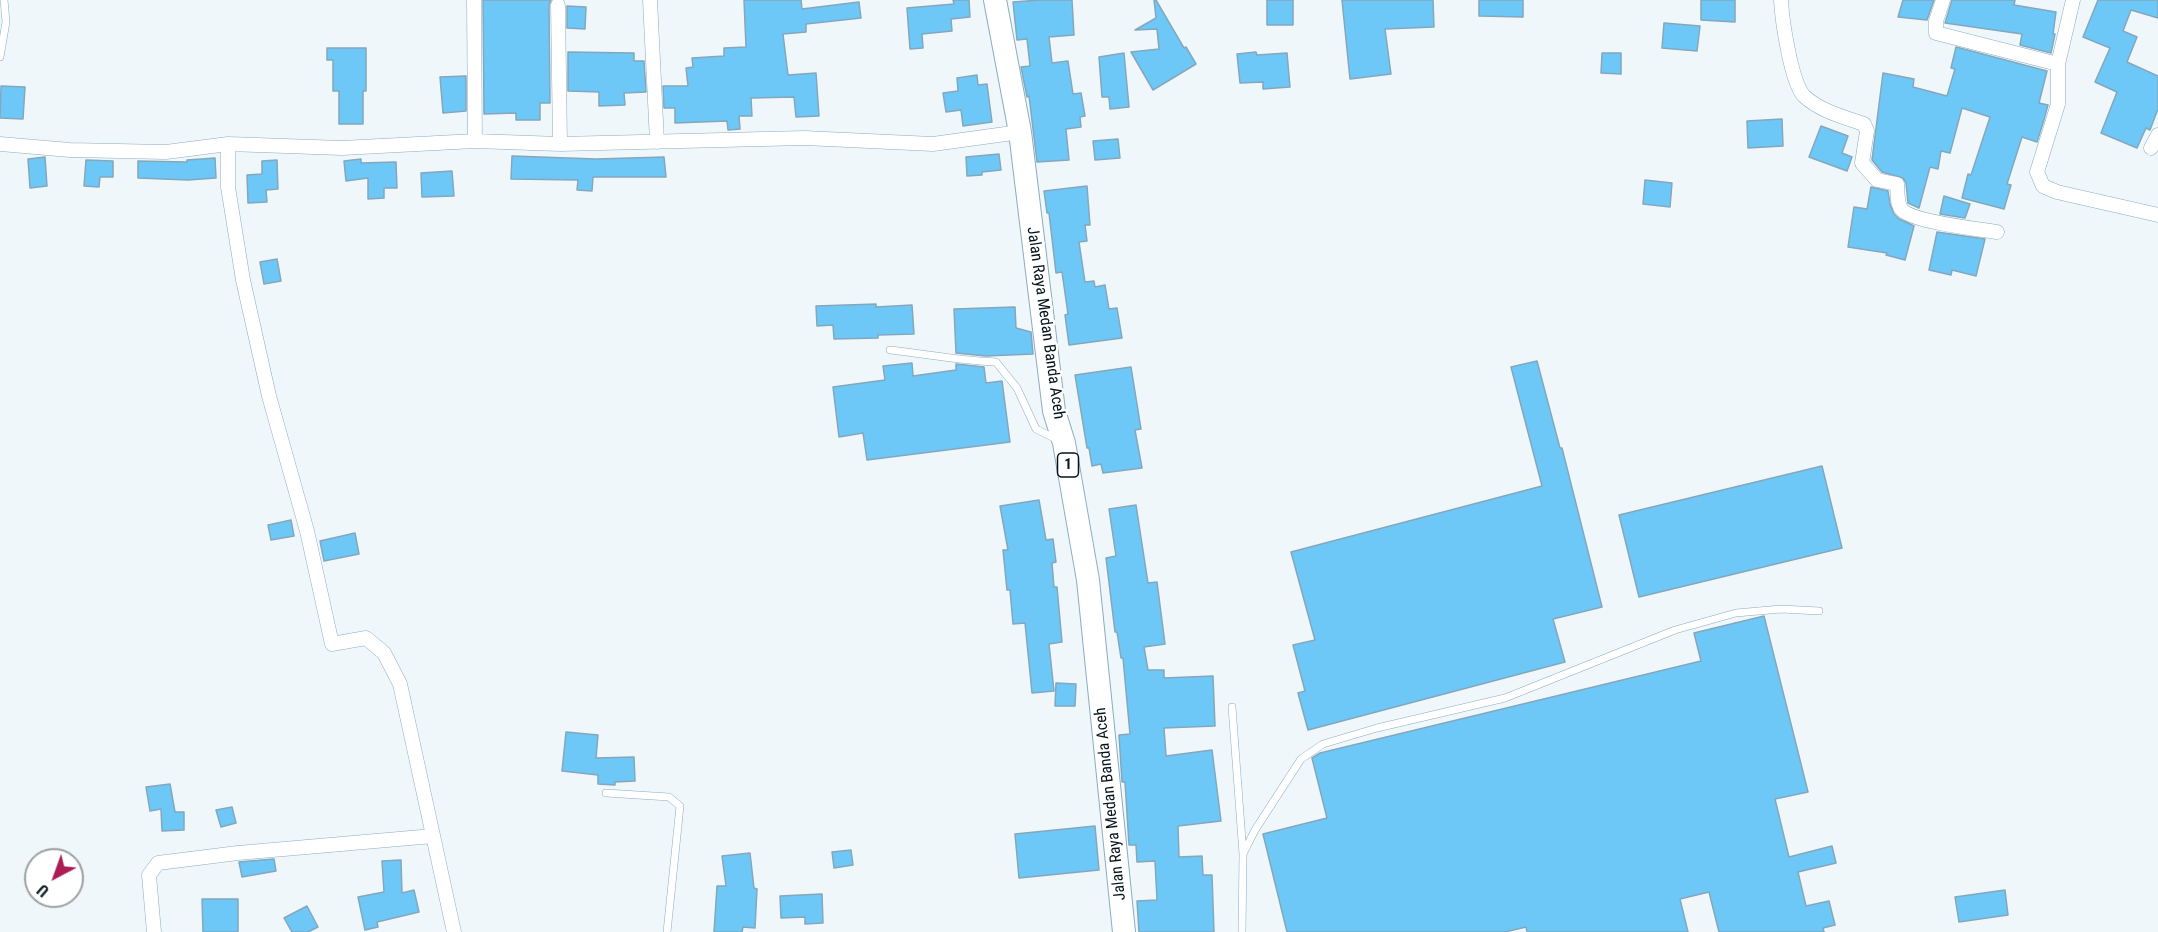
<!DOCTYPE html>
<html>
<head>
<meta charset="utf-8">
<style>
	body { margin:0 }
	#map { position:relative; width:2158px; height:932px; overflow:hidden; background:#eff7fb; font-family:"Roboto Condensed",sans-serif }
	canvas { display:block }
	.north { position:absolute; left:24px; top:848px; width:60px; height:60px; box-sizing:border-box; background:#fff; border:2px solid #9ba1a4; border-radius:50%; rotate:221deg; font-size:16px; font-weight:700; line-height:24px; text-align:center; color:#06141b }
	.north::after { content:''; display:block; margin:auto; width:21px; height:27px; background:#ac1d58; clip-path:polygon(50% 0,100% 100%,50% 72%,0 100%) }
</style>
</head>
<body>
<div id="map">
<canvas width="2158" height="932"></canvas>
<div class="north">U</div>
</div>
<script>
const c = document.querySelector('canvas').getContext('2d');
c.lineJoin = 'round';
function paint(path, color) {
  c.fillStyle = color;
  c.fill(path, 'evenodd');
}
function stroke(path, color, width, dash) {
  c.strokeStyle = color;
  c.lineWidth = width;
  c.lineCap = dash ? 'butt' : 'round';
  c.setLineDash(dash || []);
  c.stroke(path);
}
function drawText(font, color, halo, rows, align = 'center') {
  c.font = font + ' "Roboto Condensed",sans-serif';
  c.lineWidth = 5;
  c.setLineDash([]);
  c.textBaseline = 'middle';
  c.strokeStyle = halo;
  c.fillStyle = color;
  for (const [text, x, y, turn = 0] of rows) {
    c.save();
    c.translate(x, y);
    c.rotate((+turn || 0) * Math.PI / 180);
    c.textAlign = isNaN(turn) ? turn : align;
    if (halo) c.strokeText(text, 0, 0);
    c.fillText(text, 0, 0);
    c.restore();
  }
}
const building = new Path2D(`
	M 483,0 L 551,0 L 549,5 L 550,103 L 540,103 L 540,120 L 516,120 L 516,113 L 484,114 Z
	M 744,0 L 801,0 L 802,9 L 859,2 L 861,18 L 806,24 L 806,32 L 783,34 L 788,75 L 816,73 L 819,116 L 796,117 L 794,97 L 751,98 L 752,116 L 739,116 L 740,129 L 728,130 L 727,121 L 675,123 L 675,108 L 664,108 L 663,86 L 688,86 L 686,68 L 693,67 L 692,58 L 724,56 L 724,48 L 746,47 Z
	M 953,0 L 969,0 L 970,17 L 951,19 L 952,31 L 922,34 L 923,48 L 910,49 L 907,8 L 954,4 Z
	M 1040,0 L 1072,0 L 1074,35 L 1049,37 L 1052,63 L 1068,61 L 1073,94 L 1081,93 L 1085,116 L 1080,117 L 1081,127 L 1066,129 L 1069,160 L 1037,162 L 1029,96 L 1027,97 L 1021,67 L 1030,66 L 1027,39 L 1017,40 L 1013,2 Z
	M 1154,0 L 1156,0 L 1184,48 L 1186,47 L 1196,64 L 1153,90 L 1131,52 L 1159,49 L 1157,29 L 1135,30 L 1156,18 Z
	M 1267,0 L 1293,0 L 1293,25 L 1267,25 Z
	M 1342,0 L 1433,0 L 1434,27 L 1385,29 L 1391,74 L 1350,79 Z
	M 1479,0 L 1523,0 L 1523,17 L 1479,16 Z
	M 1701,0 L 1735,0 L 1735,22 L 1701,20 Z
	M 1903,0 L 1934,0 L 1927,20 L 1898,17 Z
	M 1952,0 L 2015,0 L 2014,5 L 2056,12 L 2053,34 L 2055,34 L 2051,53 L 2020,45 L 2022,34 L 1945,23 Z
	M 2098,0 L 2158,0 L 2158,18 L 2131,10 L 2123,31 L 2137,37 L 2127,62 L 2158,76 L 2158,109 L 2150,130 L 2146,128 L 2137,148 L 2101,133 L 2117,92 L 2095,82 L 2110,48 L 2083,37 Z
	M 567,6 L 586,7 L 585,29 L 567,28 Z
	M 1664,23 L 1700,26 L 1697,51 L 1662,48 Z
	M 1956,47 L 2047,71 L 2039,103 L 2048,105 L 2043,123 L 2037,142 L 2022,137 L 2007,184 L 2011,185 L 2004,209 L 1962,198 L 1968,174 L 1971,175 L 1990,117 L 1962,108 L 1950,153 L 1941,151 L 1938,169 L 1930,167 L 1919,208 L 1908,203 L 1906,183 L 1903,178 L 1882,172 L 1872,160 L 1883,73 L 1914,79 L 1913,87 L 1947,96 L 1955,69 L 1951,68 Z
	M 327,48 L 366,48 L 366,91 L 363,91 L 363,124 L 339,124 L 339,91 L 333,91 L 333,60 L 327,60 Z
	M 568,52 L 634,53 L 634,61 L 644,61 L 646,92 L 624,93 L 625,105 L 599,106 L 599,92 L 568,91 Z
	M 1256,52 L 1257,55 L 1287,53 L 1290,87 L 1263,89 L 1263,82 L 1240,83 L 1237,54 Z
	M 1124,53 L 1129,107 L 1110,109 L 1109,97 L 1102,97 L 1099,57 Z
	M 1602,53 L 1621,53 L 1621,74 L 1601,73 Z
	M 977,75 L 978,85 L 987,84 L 992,122 L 963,126 L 961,110 L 946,112 L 943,93 L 958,91 L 957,78 Z
	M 466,76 L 466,111 L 443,113 L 440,77 Z
	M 1,86 L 25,87 L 23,119 L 0,118 Z
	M 1782,119 L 1783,146 L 1748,148 L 1747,121 Z
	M 1821,126 L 1848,136 L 1842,153 L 1852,157 L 1847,171 L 1809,157 Z
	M 1118,139 L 1120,158 L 1095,160 L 1093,141 Z
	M 999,154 L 1001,170 L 982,172 L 982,175 L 967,176 L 966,157 Z
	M 512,156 L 596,159 L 664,157 L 666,177 L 593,177 L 592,191 L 577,190 L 578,180 L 511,179 Z
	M 45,157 L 47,186 L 30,188 L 28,159 Z
	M 215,158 L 216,178 L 188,180 L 138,178 L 138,161 L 187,162 L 187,160 Z
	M 361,159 L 361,163 L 396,162 L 397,188 L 384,188 L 384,198 L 368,199 L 368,178 L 346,181 L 344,161 Z
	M 86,160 L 113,161 L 113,177 L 100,177 L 99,187 L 84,186 Z
	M 277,160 L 278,189 L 266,190 L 267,202 L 248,203 L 247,175 L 262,174 L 262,161 Z
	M 452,171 L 454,196 L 422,197 L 421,173 Z
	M 1645,180 L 1672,183 L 1670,207 L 1643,204 Z
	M 1087,186 L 1090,225 L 1085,225 L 1087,241 L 1079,242 L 1085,282 L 1094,281 L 1095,287 L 1105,285 L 1109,309 L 1117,308 L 1122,338 L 1069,345 L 1065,315 L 1068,314 L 1062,272 L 1056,273 L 1049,213 L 1047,213 L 1044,191 Z
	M 1871,187 L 1888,191 L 1890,204 L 1894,214 L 1899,219 L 1914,226 L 1905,260 L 1886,255 L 1887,253 L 1848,247 L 1854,207 L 1867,209 Z
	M 1944,196 L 1970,204 L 1965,218 L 1940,214 Z
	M 1937,232 L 1985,239 L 1976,276 L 1952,270 L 1951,275 L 1929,270 Z
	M 277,259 L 281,281 L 264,284 L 260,262 Z
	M 876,304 L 876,307 L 912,305 L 914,334 L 878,335 L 878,338 L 834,339 L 833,325 L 817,326 L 816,306 Z
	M 1015,307 L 1016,328 L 1031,332 L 1033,354 L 986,356 L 956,353 L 954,309 Z
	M 1537,361 L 1560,448 L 1562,448 L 1602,607 L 1553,619 L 1565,662 L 1308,730 L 1298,693 L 1305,691 L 1293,645 L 1315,640 L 1291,552 L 1542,486 L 1511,367 Z
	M 912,363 L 913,376 L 956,370 L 956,364 L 984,367 L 986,383 L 1002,381 L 1010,442 L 867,460 L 863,433 L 839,437 L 833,387 L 885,380 L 883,366 Z
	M 1131,367 L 1141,429 L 1135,430 L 1142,468 L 1103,473 L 1101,464 L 1092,466 L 1089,448 L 1087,448 L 1075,375 Z
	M 1822,466 L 1842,548 L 1639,597 L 1619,515 Z
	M 1039,500 L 1046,540 L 1053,539 L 1056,562 L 1052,563 L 1054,587 L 1057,587 L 1062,642 L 1049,644 L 1054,691 L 1032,693 L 1025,623 L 1013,624 L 1010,590 L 1007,590 L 1003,550 L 1008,550 L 1000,506 Z
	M 1136,505 L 1148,583 L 1157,582 L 1165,644 L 1144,647 L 1148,670 L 1164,670 L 1164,678 L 1213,676 L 1215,726 L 1164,728 L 1166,756 L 1212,750 L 1221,821 L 1178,826 L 1179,857 L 1202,856 L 1203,875 L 1212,875 L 1214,932 L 1139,932 L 1137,901 L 1157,900 L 1155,861 L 1137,862 L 1136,845 L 1129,845 L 1125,782 L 1122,782 L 1119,735 L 1130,734 L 1123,658 L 1121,658 L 1117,632 L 1115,632 L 1106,558 L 1116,556 L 1109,509 Z
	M 291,520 L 294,536 L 271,540 L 268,525 Z
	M 355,533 L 359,554 L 324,561 L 320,541 Z
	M 1764,616 L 1808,792 L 1775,799 L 1789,857 L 1832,846 L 1836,863 L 1798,872 L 1806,906 L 1829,901 L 1835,925 L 1823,928 L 1824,932 L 1719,932 L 1709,892 L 1680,899 L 1688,932 L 1527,932 L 1526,927 L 1505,932 L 1287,932 L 1263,834 L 1327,818 L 1312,758 L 1320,753 L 1701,661 L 1694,633 Z
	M 1056,683 L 1076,684 L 1075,706 L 1055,706 Z
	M 566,732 L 598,735 L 596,758 L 634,757 L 635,781 L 615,782 L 615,785 L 598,784 L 598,775 L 562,771 Z
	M 170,784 L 175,812 L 184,812 L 184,830 L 162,831 L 161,809 L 150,811 L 146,787 Z
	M 232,807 L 236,823 L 221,827 L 216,810 Z
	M 1095,826 L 1099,870 L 1019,878 L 1015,834 Z
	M 851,850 L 853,865 L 834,868 L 832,852 Z
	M 750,853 L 754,888 L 757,889 L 755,928 L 743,927 L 742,932 L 714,932 L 717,886 L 726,886 L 722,856 Z
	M 274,859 L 276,871 L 242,877 L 239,862 Z
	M 401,860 L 402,893 L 414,890 L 419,912 L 377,922 L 378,927 L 365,930 L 358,897 L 384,892 L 382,861 Z
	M 2005,890 L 2008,915 L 1959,922 L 1955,897 Z
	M 822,894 L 823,923 L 805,924 L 805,917 L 781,918 L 780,896 Z
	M 202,899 L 238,899 L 238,932 L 203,932 Z
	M 307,906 L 318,927 L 308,932 L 292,932 L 284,918 Z`);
paint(building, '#6ec8f7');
stroke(building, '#83a7bc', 1.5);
const service = new Path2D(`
	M 0,57 L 6,22 L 4,0
	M 890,350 C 925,354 961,361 996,362 L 1017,388 L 1036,429 L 1056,439
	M 1232,707 L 1243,854 L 1242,932
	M 606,793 L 669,797 L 680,806 L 667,932
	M 1243,854 L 1255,830 L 1301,759 L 1323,744 L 1377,728 L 1505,698 L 1675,630 L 1736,613 L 1781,609 L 1819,611`);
const minor = new Path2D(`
	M 474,0 L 475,141
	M 650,0 L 657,142
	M 1781,0 C 1782,20 1791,82 1804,96 C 1820,111 1844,117 1864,124 L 1867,131 L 1862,163 L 1877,180 L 1897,184 C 1898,192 1896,205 1903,211 C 1916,222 1977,229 1997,232
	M 1943,0 L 1936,21 L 1936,33 L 2058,64
	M 2073,0 L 2058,64 L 2058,104 L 2037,172 L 2043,186 L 2057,192 L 2158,215
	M 558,5 L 560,144
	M 0,144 L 70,150 L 166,152 L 228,144 L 342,148 L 475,141 L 560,144 L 804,138 L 933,144 L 1020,132
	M 228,144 L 228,187 L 243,280 L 269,396 L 307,531 L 332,644 L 366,638 L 384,653 L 400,684 L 454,932
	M 2151,148 L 2158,135
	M 154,932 L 149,875 L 158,863 L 238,853 L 433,836`);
const trunk = new Path2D(`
	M 995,0 L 1020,132 L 1054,411 L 1064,443 L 1088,580 L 1124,932`);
stroke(service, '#89adc2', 8);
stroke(minor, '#89adc2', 15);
stroke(trunk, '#89adc2', 24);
stroke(service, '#fff', 7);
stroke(minor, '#fff', 14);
stroke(trunk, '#fff', 22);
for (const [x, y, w] of [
	[1068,465,21]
]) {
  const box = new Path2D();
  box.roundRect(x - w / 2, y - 12, w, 24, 4.5);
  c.fillStyle = '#fff';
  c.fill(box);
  stroke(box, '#06141b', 1.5);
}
drawText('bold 15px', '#06141b', null, [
	["1",1068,465]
]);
drawText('16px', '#06141b', '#fff', [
	["Jalan Raya Medan Banda Aceh",1045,323,82],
	["Jalan Raya Medan Banda Aceh",1111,804,-96]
]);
</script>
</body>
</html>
